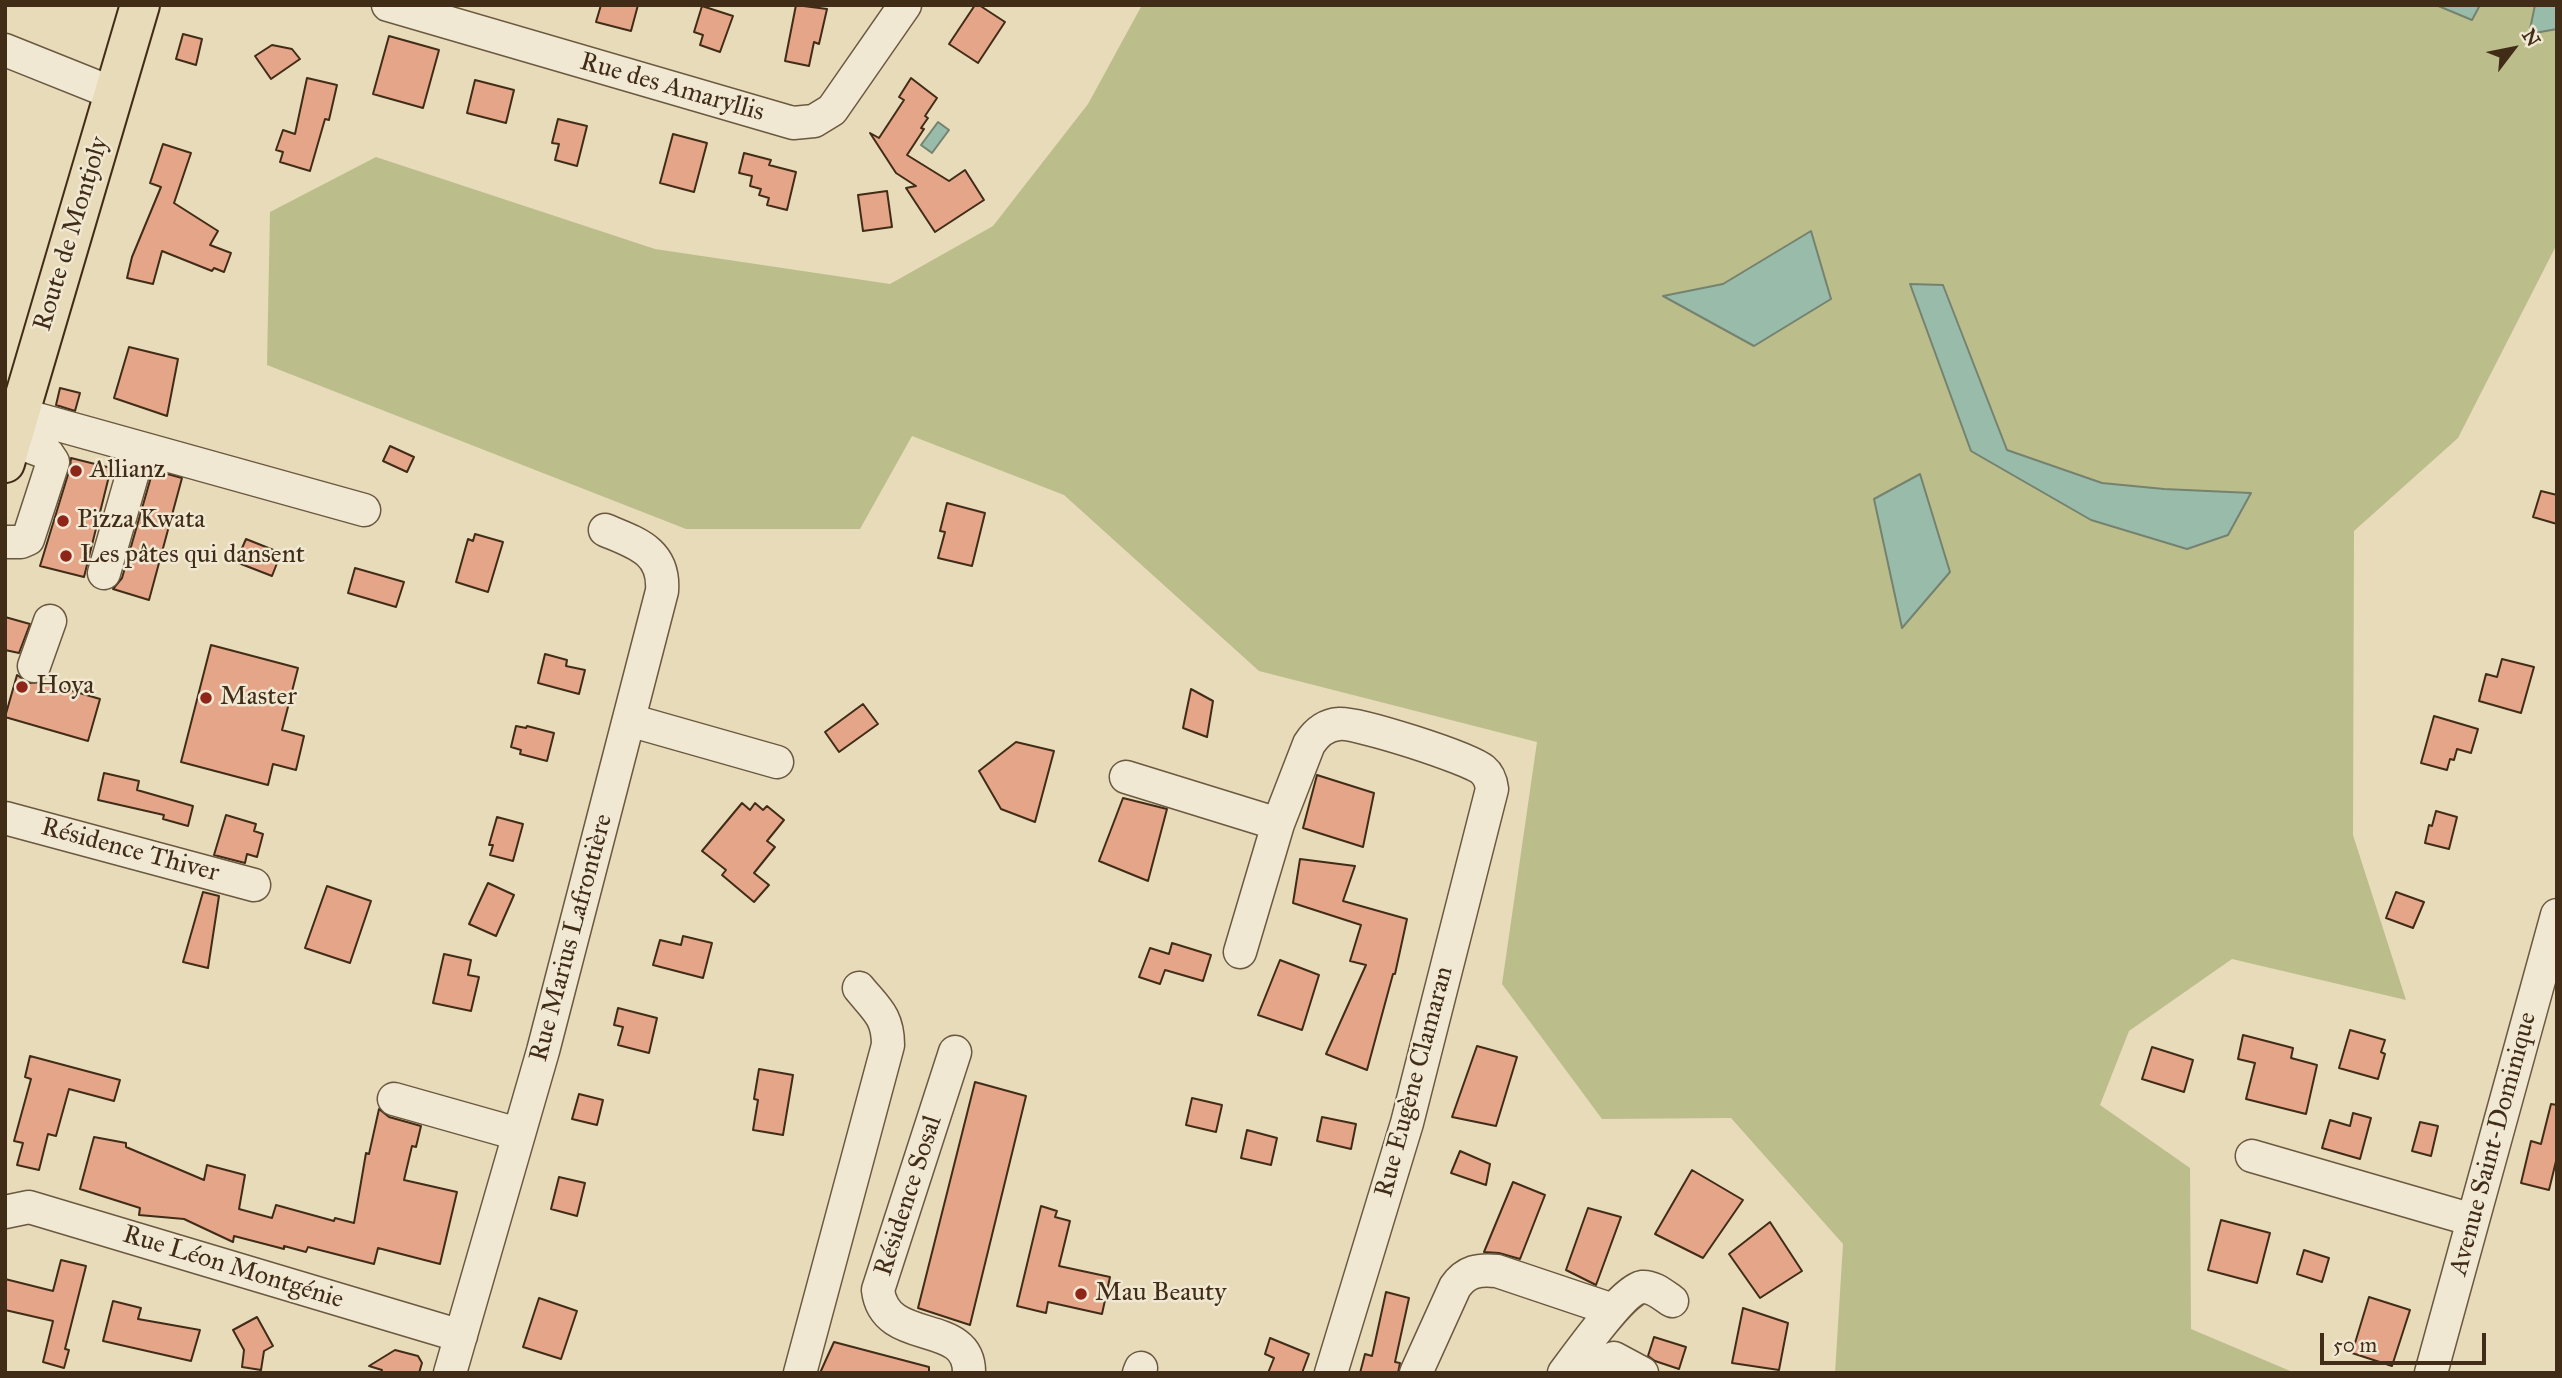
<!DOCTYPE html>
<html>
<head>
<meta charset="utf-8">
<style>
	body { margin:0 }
	#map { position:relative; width:2562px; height:1378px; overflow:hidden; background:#e8dbb9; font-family:"IM FELL Great Primer",serif }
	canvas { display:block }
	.frame { position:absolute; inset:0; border:7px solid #412c17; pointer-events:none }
	.north { position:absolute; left:2478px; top:14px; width:70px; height:70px; -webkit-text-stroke:5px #f0e8d2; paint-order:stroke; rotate:58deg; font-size:19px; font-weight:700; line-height:28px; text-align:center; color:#412c17 }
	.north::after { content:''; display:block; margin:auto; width:24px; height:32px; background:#412c17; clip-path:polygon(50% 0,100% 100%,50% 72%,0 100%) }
	.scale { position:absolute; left:2320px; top:1333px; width:166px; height:32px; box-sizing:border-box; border:4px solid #412c17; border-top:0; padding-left:9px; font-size:21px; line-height:24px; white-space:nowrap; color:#412c17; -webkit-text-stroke:5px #f0e8d2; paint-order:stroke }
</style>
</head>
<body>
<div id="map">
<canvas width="2562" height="1378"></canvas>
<div class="frame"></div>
<div class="north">N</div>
<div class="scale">50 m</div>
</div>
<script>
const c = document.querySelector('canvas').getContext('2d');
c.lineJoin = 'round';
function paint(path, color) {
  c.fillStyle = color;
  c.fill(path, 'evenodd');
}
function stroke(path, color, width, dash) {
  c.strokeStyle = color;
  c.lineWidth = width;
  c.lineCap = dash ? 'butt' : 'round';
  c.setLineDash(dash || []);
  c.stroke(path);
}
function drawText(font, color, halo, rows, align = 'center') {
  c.font = font + ' "IM FELL Great Primer",serif';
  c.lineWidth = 5;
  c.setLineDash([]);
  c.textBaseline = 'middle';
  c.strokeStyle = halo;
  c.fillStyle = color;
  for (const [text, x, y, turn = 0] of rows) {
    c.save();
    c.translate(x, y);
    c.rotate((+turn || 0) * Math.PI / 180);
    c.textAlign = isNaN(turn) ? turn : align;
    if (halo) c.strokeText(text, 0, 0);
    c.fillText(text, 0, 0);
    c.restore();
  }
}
paint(new Path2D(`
	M 1142,5 L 2436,5 L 2472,20 L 2480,5 L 2535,5 L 2530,33 L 2557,29 L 2557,244 L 2458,438 L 2354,531 L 2353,835 L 2406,1000 L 2232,959 L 2129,1031 L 2100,1105 L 2190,1168 L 2191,1329 L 2295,1373 L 1835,1373 L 1843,1244 L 1731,1118 L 1602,1119 L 1502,984 L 1537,742 L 1259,671 L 1064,495 L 912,436 L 860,529 L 686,529 L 267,365 L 270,212 L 376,157 L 655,249 L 890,284 L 993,226 L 1088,104 ZM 1811,231 L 1754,346 L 1664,295 L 1722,284 ZM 1910,284 L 1944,285 L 2007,450 L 2102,483 L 2164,489 L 2251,493 L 2091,520 L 1971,451 Z`), '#bbbe8b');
const water = new Path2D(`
	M 2436,5 L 2480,5 L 2472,20 Z
	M 2535,5 L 2557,5 L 2557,29 L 2529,34 Z
	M 938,122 L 949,130 L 932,153 L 921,145 Z
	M 1811,231 L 1831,299 L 1754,346 L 1663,296 L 1723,284 Z
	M 1910,284 L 1943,285 L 2007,450 L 2102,483 L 2164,489 L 2251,493 L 2228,535 L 2187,549 L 2091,520 L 1971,451 Z
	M 1920,474 L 1950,572 L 1902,628 L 1874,499 Z`);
paint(water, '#98bca9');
stroke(water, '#75826f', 2);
const building = new Path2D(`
	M 601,5 L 638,5 L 631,31 L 596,22 Z
	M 796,5 L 827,9 L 819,44 L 814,42 L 809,66 L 785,61 Z
	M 975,5 L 979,5 L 1005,22 L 978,63 L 949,44 Z
	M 702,6 L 733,16 L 720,52 L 700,45 L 703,35 L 694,32 Z
	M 183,34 L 202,39 L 196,65 L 176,59 Z
	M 389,36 L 439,50 L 423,108 L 373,94 Z
	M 272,45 L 292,49 L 300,59 L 271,79 L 255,56 Z
	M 307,78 L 337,85 L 329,120 L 325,119 L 310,171 L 280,162 L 283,152 L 276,150 L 283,130 L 295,134 Z
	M 911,78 L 937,98 L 925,116 L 928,118 L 921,128 L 924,129 L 907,155 L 949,181 L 965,170 L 984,200 L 935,232 L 906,188 L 916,186 L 896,173 L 870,133 L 879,138 L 904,100 L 899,97 Z
	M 475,80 L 514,90 L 506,123 L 467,113 Z
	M 558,119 L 587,126 L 577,166 L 555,160 L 559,144 L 552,143 Z
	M 673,134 L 707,143 L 694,192 L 660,183 Z
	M 163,144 L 191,153 L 174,203 L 218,231 L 210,245 L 231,253 L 224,272 L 214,268 L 212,271 L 162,251 L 153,284 L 127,278 L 132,257 L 161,187 L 150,183 Z
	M 744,153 L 771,160 L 769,165 L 796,172 L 787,210 L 767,205 L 769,198 L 759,195 L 761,189 L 750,186 L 752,176 L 739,173 Z
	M 887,191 L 892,227 L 863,231 L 858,195 Z
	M 129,347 L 178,359 L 167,416 L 114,398 Z
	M 60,388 L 80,393 L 75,411 L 56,405 Z
	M 390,446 L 414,457 L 407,472 L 383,461 Z
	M 71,458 L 111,468 L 84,577 L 40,566 L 70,468 Z
	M 153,470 L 182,478 L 149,600 L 113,589 L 122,578 Z
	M 2541,491 L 2557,495 L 2557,524 L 2533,517 Z
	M 947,503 L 985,513 L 972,566 L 938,558 L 945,532 L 940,531 Z
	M 475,534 L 503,542 L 488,592 L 456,582 L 468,539 L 473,541 Z
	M 246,539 L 281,553 L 272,576 L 236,562 Z
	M 355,568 L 404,582 L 396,607 L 348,593 Z
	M 5,617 L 30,624 L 19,653 L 5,650 Z
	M 211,645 L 298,668 L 282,730 L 304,736 L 296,770 L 273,764 L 268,785 L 181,762 Z
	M 545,654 L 567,660 L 566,666 L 585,670 L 579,694 L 538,683 Z
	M 2502,659 L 2534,667 L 2521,713 L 2479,701 L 2486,674 L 2497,677 Z
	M 17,675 L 29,683 L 42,682 L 100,699 L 88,741 L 5,717 Z
	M 1191,689 L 1213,701 L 1207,737 L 1183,728 Z
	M 863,704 L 878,724 L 839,752 L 825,732 Z
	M 2434,716 L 2478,729 L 2471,753 L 2457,749 L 2454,760 L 2450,759 L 2447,770 L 2421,763 Z
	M 516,726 L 526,728 L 527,726 L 554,733 L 547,761 L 520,754 L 521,750 L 511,747 Z
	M 1016,742 L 1054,751 L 1035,822 L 1001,809 L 979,771 Z
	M 104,773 L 139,781 L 137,790 L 193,806 L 188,826 L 163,819 L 164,815 L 98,800 Z
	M 1317,775 L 1374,793 L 1363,847 L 1303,828 Z
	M 1123,798 L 1167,809 L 1148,881 L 1099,861 Z
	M 742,803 L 750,810 L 755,803 L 763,810 L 767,806 L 784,820 L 767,841 L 775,847 L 754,873 L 769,885 L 754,902 L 722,875 L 726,870 L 702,851 Z
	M 2436,811 L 2457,817 L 2449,849 L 2425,843 L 2429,825 L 2432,826 Z
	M 226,815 L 256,824 L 254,831 L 263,834 L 257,857 L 247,854 L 245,863 L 214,855 Z
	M 497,817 L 523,824 L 513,861 L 490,855 L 493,845 L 489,845 Z
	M 1300,859 L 1355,866 L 1343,901 L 1407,919 L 1395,974 L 1393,974 L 1367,1070 L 1326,1054 L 1366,965 L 1350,961 L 1361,925 L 1293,903 Z
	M 488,883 L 514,895 L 496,936 L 469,924 Z
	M 327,886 L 371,901 L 350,963 L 305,948 Z
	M 203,892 L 219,896 L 208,968 L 183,962 Z
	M 2396,892 L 2424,902 L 2413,928 L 2386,918 Z
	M 683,936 L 712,943 L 703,978 L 653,965 L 660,940 L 681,945 Z
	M 1172,943 L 1211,955 L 1203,981 L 1165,970 L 1160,984 L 1139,977 L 1150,948 L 1169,954 Z
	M 444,954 L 471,960 L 468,975 L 479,977 L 471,1011 L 433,1003 Z
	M 1280,960 L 1319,975 L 1302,1030 L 1258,1015 Z
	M 618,1008 L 657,1018 L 649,1053 L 618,1045 L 623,1027 L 614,1025 Z
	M 2350,1030 L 2385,1040 L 2381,1052 L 2385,1054 L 2378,1079 L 2339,1068 Z
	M 2243,1035 L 2293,1048 L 2291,1058 L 2317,1065 L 2306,1114 L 2246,1099 L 2255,1063 L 2238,1059 Z
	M 1477,1046 L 1517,1057 L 1496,1126 L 1452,1117 Z
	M 2152,1047 L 2193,1060 L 2184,1092 L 2142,1079 Z
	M 30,1056 L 120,1080 L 114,1101 L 69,1089 L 56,1136 L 48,1134 L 39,1170 L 17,1165 L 23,1143 L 14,1141 L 31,1079 L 25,1077 Z
	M 759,1069 L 793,1075 L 783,1135 L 753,1130 L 758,1100 L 754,1099 Z
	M 975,1082 L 1026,1096 L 970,1325 L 918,1308 Z
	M 579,1094 L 603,1100 L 597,1125 L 572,1119 Z
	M 1192,1098 L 1222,1105 L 1216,1132 L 1186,1125 Z
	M 2551,1104 L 2557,1105 L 2557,1157 L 2549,1190 L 2521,1183 L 2531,1141 L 2541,1144 Z
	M 379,1109 L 389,1117 L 421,1126 L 416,1147 L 412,1146 L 404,1180 L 457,1192 L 440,1264 L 378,1248 L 374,1264 L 308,1247 L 306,1252 L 284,1246 L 284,1249 L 234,1236 L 233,1242 L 184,1219 L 139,1215 L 140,1208 L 80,1189 L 94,1137 L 126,1143 L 126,1147 L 204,1180 L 207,1165 L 245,1175 L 239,1209 L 272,1218 L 276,1205 L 334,1221 L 335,1218 L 354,1223 L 366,1153 L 369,1154 Z
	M 2353,1113 L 2371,1118 L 2360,1159 L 2322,1148 L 2330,1120 L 2350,1126 Z
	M 1322,1117 L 1356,1124 L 1351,1149 L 1317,1141 Z
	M 2420,1122 L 2438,1126 L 2431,1156 L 2412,1151 Z
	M 1247,1130 L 1277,1138 L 1271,1165 L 1241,1158 Z
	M 1460,1151 L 1490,1164 L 1486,1185 L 1451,1173 Z
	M 1692,1170 L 1743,1200 L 1703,1258 L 1655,1234 Z
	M 559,1177 L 585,1183 L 577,1216 L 551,1209 Z
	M 1513,1182 L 1545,1195 L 1520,1259 L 1499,1253 L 1484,1252 Z
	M 1041,1206 L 1057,1211 L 1055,1217 L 1070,1221 L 1059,1266 L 1110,1277 L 1102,1314 L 1048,1302 L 1046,1313 L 1017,1306 Z
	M 1588,1208 L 1621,1217 L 1596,1285 L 1566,1270 Z
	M 2221,1220 L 2270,1233 L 2257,1283 L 2208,1270 Z
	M 1770,1222 L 1802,1271 L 1760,1298 L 1729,1254 Z
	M 2304,1250 L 2329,1258 L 2322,1282 L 2297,1274 Z
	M 61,1260 L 86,1266 L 65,1349 L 69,1350 L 64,1368 L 43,1362 L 53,1321 L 5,1310 L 5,1279 L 53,1291 Z
	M 1386,1292 L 1409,1298 L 1395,1362 L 1400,1363 L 1398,1373 L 1360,1373 L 1365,1354 L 1372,1356 Z
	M 2369,1297 L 2410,1310 L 2392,1366 L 2352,1353 Z
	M 539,1298 L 577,1311 L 561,1359 L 523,1347 Z
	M 113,1301 L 141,1308 L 138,1319 L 200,1330 L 191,1361 L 103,1341 Z
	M 1743,1308 L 1788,1323 L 1779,1370 L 1732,1363 Z
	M 257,1317 L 273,1346 L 264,1351 L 261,1370 L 242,1367 L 244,1350 L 233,1330 Z
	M 1654,1337 L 1686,1347 L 1679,1369 L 1655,1361 L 1648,1356 Z
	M 1270,1338 L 1309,1354 L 1302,1373 L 1268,1373 L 1274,1358 L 1265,1354 Z
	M 834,1342 L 929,1367 L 929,1373 L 820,1373 Z
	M 395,1350 L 418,1356 L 422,1363 L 419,1373 L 381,1373 L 382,1370 L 369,1366 Z`);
paint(building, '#e4a588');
stroke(building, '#412c17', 2);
const minor = new Path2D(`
	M 388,5 L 793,123 L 814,121 L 832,110 L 905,5
	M 5,50 L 115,94
	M 19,414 L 364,510
	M 5,542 L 21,542 L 28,539 L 53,462 L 47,453 L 12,440
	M 104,573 L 140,448
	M 34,666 L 50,621
	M 629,720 L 777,762
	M 1126,777 L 1278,824
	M 5,818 L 254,885
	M 1240,952 L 1278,824 L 1309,744 C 1316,733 1325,725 1339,724 C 1357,722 1469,758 1483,770 C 1489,775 1491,781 1492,789 L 1407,1123 L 1331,1373
	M 955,1052 L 878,1290 C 885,1348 970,1317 969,1373
	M 394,1099 L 518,1134
	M 2252,1156 L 2473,1220
	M 5,1212 L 29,1207 L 461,1336
	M 450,1373 L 543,1051 L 662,591 C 665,551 636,543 605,530
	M 800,1373 L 888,1045 C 888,1016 876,1009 859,988
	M 1139,1373 L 1141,1368
	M 1416,1373 L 1455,1287 C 1466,1271 1479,1269 1497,1271 L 1613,1310
	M 1564,1373 C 1577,1356 1623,1290 1642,1287 C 1653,1286 1663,1295 1672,1301
	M 1595,1373 L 1606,1361 L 1614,1358 L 1642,1373
	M 2431,1373 L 2557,915`);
const major = new Path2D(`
	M 5,463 L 140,5`);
stroke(minor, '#6b5840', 35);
stroke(major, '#412c17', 42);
stroke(minor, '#f0e8d2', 32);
stroke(major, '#e8dbb9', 38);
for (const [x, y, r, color] of [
	[76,471,7,"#8f2418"],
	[63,521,7,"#8f2418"],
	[66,556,7,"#8f2418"],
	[22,687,7,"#8f2418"],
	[206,698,7,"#8f2418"],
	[1081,1294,7,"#8f2418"]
]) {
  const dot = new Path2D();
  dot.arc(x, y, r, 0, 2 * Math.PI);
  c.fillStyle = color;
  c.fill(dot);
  stroke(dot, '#f0e8d2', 2.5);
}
drawText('26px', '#412c17', '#f0e8d2', [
	["Rue des Amaryllis",672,88,16],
	["Route de Montjoly",72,234,-73],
	["Résidence Thiver",130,851,15],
	["Rue Marius Lafrontière",572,938,-75],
	["Rue Eugène Clamaran",1415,1082,-75],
	["Avenue Saint-Dominique",2494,1144,-75],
	["Résidence Sosal",909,1196,-72],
	["Rue Léon Montgénie",233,1268,17]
]);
drawText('26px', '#412c17', '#f0e8d2', [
	["Allianz",90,471],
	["Pizza Kwata",77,521],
	["Les pâtes qui dansent",80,556],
	["Hoya",36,687],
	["Master",220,698],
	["Mau Beauty",1095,1294]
], 'left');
</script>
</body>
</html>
